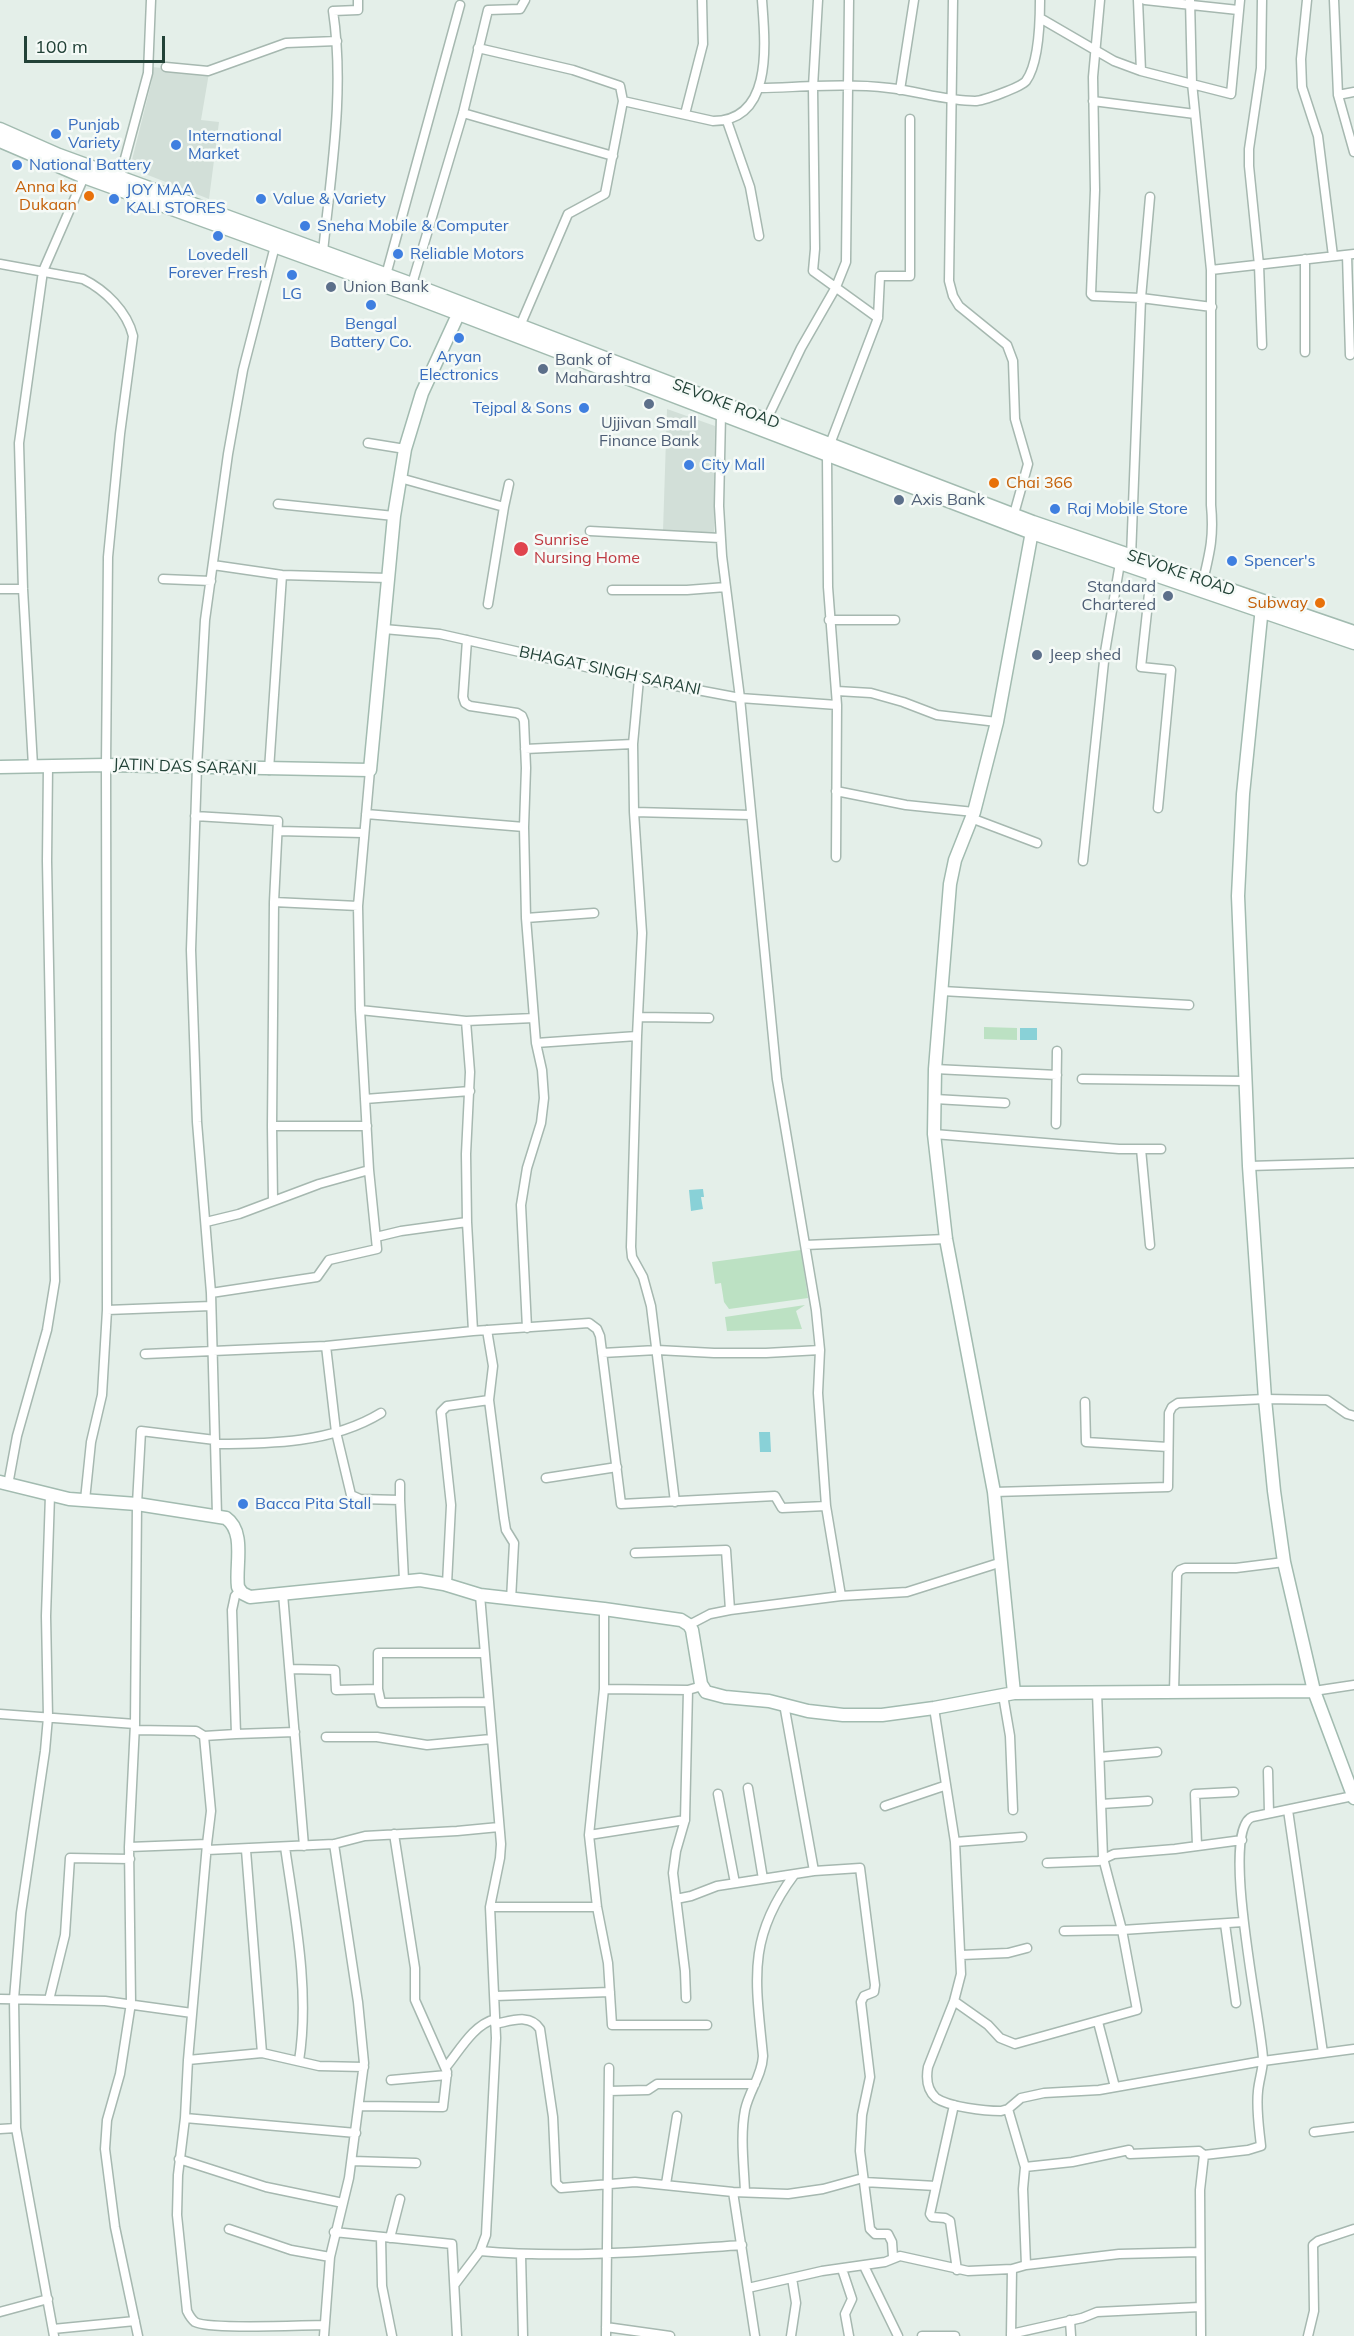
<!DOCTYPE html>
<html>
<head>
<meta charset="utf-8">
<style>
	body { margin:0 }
	#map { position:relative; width:1354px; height:2336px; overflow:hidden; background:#e4efe9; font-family:Mulish,sans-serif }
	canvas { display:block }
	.scale { position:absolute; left:24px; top:36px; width:141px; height:27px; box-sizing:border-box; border:3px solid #224237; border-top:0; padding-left:8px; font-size:18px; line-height:21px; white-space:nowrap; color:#224237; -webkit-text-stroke:4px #f5faf7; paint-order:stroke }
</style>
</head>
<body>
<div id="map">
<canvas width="1354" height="2336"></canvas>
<div class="scale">100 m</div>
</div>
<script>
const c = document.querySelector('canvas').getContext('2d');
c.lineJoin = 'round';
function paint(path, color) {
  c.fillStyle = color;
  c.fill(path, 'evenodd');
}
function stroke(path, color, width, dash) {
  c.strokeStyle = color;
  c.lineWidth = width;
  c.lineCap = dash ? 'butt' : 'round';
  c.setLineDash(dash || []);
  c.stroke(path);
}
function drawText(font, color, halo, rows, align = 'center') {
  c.font = font + ' Mulish,sans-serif';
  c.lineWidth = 5;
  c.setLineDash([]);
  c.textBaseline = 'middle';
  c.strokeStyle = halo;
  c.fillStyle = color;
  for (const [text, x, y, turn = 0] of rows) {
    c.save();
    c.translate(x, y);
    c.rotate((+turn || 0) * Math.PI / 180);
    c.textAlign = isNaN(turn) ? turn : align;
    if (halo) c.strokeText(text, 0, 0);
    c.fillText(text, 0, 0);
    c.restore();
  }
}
paint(new Path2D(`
	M 152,67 L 209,73 L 201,120 L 219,122 L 209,199 L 130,168 L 152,80 Z
	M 667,409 L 715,426 L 714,534 L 663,531 Z`), '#d2dfd8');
paint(new Path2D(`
	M 984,1027 L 1017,1028 L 1017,1040 L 984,1039 Z
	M 801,1250 L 808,1298 L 729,1309 L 724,1302 L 721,1283 L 715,1284 L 712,1262 Z
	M 805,1305 L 796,1311 L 802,1329 L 727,1331 L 725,1317 Z`), '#bce1c3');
paint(new Path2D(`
	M 1020,1028 L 1037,1028 L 1037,1040 L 1020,1040 Z
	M 703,1189 L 704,1197 L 701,1197 L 703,1209 L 691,1211 L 689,1190 Z
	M 759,1432 L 770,1432 L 771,1452 L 760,1452 Z`), '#89d1d7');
const street = new Path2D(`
	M 818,0 L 813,87 L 815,249 L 813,271 L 878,318
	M 953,0 L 949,281 L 953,296 L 959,306 L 1007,345 L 1013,361 L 1015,419 L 1028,464 L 1014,514
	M 1100,0 L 1093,77 L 1095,190 L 1091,294 L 1093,296 L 1141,298 L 1212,307
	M 1138,0 L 1141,71
	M 1145,0 L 1238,10
	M 1190,0 L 1192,83 L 1211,270 L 1211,505 C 1214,536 1210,552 1203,581
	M 1262,0 L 1261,68 L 1249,149 L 1249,166 L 1259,265 L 1262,345
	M 1307,0 L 1301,59 L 1302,87 L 1318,136 L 1333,256
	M 1334,0 L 1338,95 L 1354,152
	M 1040,18 L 1114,61 L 1141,71 L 1231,94 L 1240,0
	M 478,48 L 573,70 L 620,86 L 623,101
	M 166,67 L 208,71 L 286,43 L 337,41
	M 760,88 C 803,87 847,83 889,88 C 917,91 946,101 975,101 C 983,101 1021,87 1026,81 C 1039,63 1040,21 1040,0
	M 900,90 L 914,0
	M 1338,95 L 1354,92
	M 1093,101 L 1195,114
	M 463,113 L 613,156
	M 685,114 L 703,44 L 702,0
	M 727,121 L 750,187 L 759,236
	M 120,177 L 148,73 L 151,0
	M 323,252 C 331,172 345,91 333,11 L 358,10 L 358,0
	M 1347,255 L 1350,355
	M 0,264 L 83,279 C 105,290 127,311 133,336 L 120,434 L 108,557 L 106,765 L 107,1310 L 102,1395 L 91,1442 L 85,1500
	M 1211,270 L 1354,254
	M 386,275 L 460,5
	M 412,284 L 463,113 L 488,10 L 520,9 L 525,0
	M 520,326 L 568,214 L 605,194 L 623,101 L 713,121 C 774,121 765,42 762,0
	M 1305,352 L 1305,259
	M 721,414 L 719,506 L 722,556 L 740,698 L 777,1079 L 816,1310 L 820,1350 L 818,1393 L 826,1506 L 841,1596
	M 767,419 L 801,348 L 836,287 L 846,262 L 849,0
	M 368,443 L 405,449
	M 830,444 L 878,318 L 880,276 L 910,276 L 910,119
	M 827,455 L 828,587 L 837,705 L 836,857
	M 400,478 L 504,507 L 488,604
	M 278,504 L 394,516
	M 504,507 L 509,484
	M 590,531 L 720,538
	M 1131,557 L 1141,298 L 1150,197
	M 213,565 L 282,575 L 388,578
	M 1151,575 L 1141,667 L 1171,670 L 1158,808
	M 163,579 L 211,581
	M 0,589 L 23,589
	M 612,590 L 687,590 L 726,587
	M 829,620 L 895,620
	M 384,629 L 440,634 L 639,679 L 740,698 L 837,705
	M 467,640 L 463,697 L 465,703 L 470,706 L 517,713 L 522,716 L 524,721 L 526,768 L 524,827 L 526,918 L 536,1043 L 542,1070 L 544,1098 L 541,1123 L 527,1168 L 521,1205 L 527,1328
	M 639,679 L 633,744 L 634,812 L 642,933 L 637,1036 L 631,1247 L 632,1257 L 643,1277 L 651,1306 L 675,1502
	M 837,691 L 871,693 L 903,702 L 937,715 L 997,722
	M 525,749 L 633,744
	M 33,766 L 23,589 L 19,443 L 43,271 L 84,177
	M 269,770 L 282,575
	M 836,791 L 906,805 L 974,812
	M 634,812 L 751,815
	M 366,814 L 524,827
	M 195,816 L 278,821 L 274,902 L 272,1126 L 367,1126
	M 971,818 L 1037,843
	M 278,831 L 363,833
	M 1083,861 L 1105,652 L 1120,563
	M 274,902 L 358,906
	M 526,918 L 594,913
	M 942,991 L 1189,1005
	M 360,1010 L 466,1021 L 534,1018
	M 638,1017 L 709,1018
	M 466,1021 L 470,1072 L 466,1154 L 467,1222 L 473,1331
	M 536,1043 L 637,1036
	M 935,1069 L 1057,1075
	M 1082,1079 L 1245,1081
	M 365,1099 L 470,1091
	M 935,1099 L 1005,1103
	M 1056,1124 L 1057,1051
	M 272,1126 L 273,1201
	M 934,1134 L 1119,1149 L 1161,1149
	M 1141,1149 L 1150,1245
	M 1249,1166 L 1354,1163
	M 206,1222 L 239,1214 L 319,1184 L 369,1170
	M 376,1237 L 401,1231 L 467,1222
	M 805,1245 L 946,1239
	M 211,1293 L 317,1277 L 329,1260 L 377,1249 L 369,1170 L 360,1010 L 358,906 L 370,770
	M 107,1310 L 211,1306
	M 487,1330 L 493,1366 L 489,1400 L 504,1518 L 506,1530 L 514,1543 L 511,1600
	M 326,1346 L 336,1432 L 351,1495 L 360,1499 L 400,1500 L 404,1580
	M 602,1353 L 657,1350 L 714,1353 L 766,1353 L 820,1350
	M 145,1354 L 326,1346 L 473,1331 L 589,1323 L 597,1329 L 600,1336 L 621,1504 L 775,1496 L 782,1508 L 826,1506
	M 1085,1402 L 1086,1442 L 1168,1447
	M 215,1444 C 271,1444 332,1443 381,1413
	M 546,1478 L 617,1467
	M 400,1484 L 400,1500
	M 8,1485 L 17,1436 L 47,1330 L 55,1281 L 47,861 L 48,766
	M 994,1492 L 1168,1487 L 1169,1413 L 1172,1407 L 1178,1403 L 1265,1399 L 1327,1400 L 1347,1414 L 1354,1416
	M 50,1495 L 46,1616 L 48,1717 L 45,1751 L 21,1913 L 14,1999 L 16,2128 L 54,2336
	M 217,1515 L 211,1293 L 197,1122 L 191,950 L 197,766 L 205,620 L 228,454 L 243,370 L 275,246
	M 635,1553 L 726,1550 L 730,1610
	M 447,1584 L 451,1505 L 441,1412 L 447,1406 L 489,1400
	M 283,1594 L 304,1846
	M 604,1609 L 604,1689 L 589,1835 L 597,1907 L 608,1963 L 612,2025 L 707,2025
	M 689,1625 L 710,1614 L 730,1610 L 841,1596 L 907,1592 L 1002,1562
	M 484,1653 L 378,1653 L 378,1689 L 381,1703 L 488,1702
	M 290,1669 L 335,1670 L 336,1690 L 378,1689
	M 604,1689 L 688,1690 L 702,1686
	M 1314,1691 L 1354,1685
	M 1174,1692 L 1177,1574 L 1180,1570 L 1185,1568 L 1236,1568 L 1284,1562
	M 1003,1695 L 1010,1736 L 1013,1810
	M 784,1704 L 814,1871
	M 934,1708 L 955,1842 L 961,1974 L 954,2001 L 928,2067 C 926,2078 927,2090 936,2098 C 949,2107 985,2111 1001,2111 L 1008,2109 L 1021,2098 L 1044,2093 L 1099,2090 L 1263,2061 L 1354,2049
	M 0,1714 L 135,1724
	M 135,1730 L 196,1731 L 204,1736 L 236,1734 L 232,1610 L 235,1596 L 240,1590
	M 236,1734 L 295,1732
	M 204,1736 L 211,1811 L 207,1844 L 188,2060 L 185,2118 L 178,2175 L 177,2215 L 187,2311 C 189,2315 191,2319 195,2322 C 210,2330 302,2325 324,2325
	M 326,1737 L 377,1737 L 427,1745 L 491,1739
	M 1100,1757 L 1157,1752
	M 1268,1771 L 1269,1813
	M 748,1788 L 763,1879
	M 718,1794 L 735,1883
	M 1101,1804 L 1148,1801
	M 885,1806 L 944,1786
	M 1288,1810 L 1323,2053
	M 589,1835 L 685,1820
	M 955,1842 L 1022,1837
	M 1197,1845 L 1195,1794 L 1234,1792
	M 129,1847 L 207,1844
	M 285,1847 C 295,1917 310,1991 299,2061
	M 207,1850 L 334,1844 L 365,1836 L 457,1831 L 499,1827
	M 246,1850 L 262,2053
	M 1047,1863 L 1099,1861 L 1114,1854 L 1175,1849 L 1242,1840
	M 676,1899 L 691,1896 L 717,1886 L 814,1871 L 860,1868 L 875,1985 L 874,1992 L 864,1996 L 861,2002 L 870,2077 L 862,2115 L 860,2151 L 870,2229 L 875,2234 L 888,2234 L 892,2242 L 893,2257
	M 490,1907 L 597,1907
	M 1225,1924 L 1236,2003
	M 1064,1931 L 1122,1930 L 1243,1922
	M 961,1955 L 1008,1953 L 1027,1948
	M 495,1996 L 610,1992
	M 686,1998 L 685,1971 L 673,1873 L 676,1851 L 685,1820 L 688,1690
	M 0,1999 L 105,2001 L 192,2013
	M 49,2000 L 65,1935 L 70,1858 L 130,1859
	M 954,2001 L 988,2025 L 1000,2038 L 1015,2044 L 1137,2010 L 1122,1930 L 1103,1858 L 1097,1692
	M 1098,2022 L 1115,2087
	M 495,2024 C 511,2021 530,2013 540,2029 L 553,2117 L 556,2183 L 561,2188 L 635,2182 L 733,2192 L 788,2194 L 823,2189 L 863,2178
	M 188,2060 L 262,2053 L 319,2066 L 364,2067
	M 446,2067 C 460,2050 473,2025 495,2019
	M 391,2080 L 447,2075
	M 609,2091 L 648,2090 L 657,2084 L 755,2084
	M 954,2105 L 930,2214 L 932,2217 L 945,2218 L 950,2221 L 957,2270
	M 359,2106 L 443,2107 L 447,2072 L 415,2000 L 415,1968 L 394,1834
	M 1008,2109 L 1025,2167 L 1023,2189 L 1026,2265
	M 185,2118 L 356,2133
	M 0,2129 L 16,2128
	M 1314,2132 L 1354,2127
	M 179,2159 L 266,2187 L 343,2203
	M 352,2161 L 416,2163
	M 1025,2167 L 1072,2162 L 1129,2150 L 1130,2154 L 1199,2151 L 1204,2155
	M 864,2182 L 936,2186
	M 666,2184 L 677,2116
	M 733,2192 L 755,2336
	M 745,2192 C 744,2166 740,2136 745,2110 C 749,2091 762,2076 763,2056 C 756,1982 746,1939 794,1875
	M 229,2229 L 291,2250 L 330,2257
	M 334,2232 L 452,2244 L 457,2336
	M 381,2237 L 382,2286 L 392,2336
	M 390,2238 L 400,2199
	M 480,2251 C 568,2259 655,2251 742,2245
	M 521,2255 L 523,2336
	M 864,2266 L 898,2336
	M 842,2269 L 852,2299 L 845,2314 L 849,2336
	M 455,2284 L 480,2251 L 486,2235 L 496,2038 L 490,1907 L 500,1858 L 501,1844 L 480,1595
	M 748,2288 L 822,2271 L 885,2262 L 900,2256 L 968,2271 L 1012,2269 L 1026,2265 L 1119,2254 L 1199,2252
	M 0,2312 L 48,2299
	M 1070,2320 L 1071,2336
	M 606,2327 L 670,2336
	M 53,2329 L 135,2321
	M 1011,2334 L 1082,2318 L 1097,2312 L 1200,2307
	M 138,2336 L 115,2227 L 105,2149 L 107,2120 L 120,2074 L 131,2003 L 129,1847 L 135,1724 L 137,1504 L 141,1431 L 215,1440
	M 324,2336 L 330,2257 L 349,2178 L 364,2063 L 358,2002 L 334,1844
	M 606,2336 L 609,2068
	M 791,2336 L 796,2303 L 792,2278
	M 922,2336 L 955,2336
	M 1011,2336 L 1012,2269
	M 1201,2336 L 1200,2190 L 1204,2155 L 1248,2150 L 1261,2146 C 1259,2127 1256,2109 1258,2091 C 1259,2080 1263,2069 1263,2059 C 1262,2024 1219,1831 1252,1817 L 1353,1796
	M 1308,2336 L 1314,2311 L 1313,2245 L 1318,2241 L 1354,2229`);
const secondary = new Path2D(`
	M 0,129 L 59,155 L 412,284 L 1033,522 L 1354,632
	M 0,141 L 84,177 L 409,295 L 1032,533 L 1354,643
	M 1262,607 L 1243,794 L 1238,896 L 1249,1166 L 1265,1399 L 1274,1491 L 1284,1562 L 1314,1691 L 1354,1798
	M 0,767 L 106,765 L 370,770 L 394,516 L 405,449 L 422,393 L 462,306
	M 0,1482 L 69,1499 L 137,1504 L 226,1518 C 246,1532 235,1566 238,1587 L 242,1593 L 250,1597 L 420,1580 L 444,1584 L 480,1595 L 604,1609 L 681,1620 L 689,1625 L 692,1630 L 701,1684 L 706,1692 L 725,1697 L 769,1701 L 808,1711 L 843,1715 L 882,1715 L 934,1708 L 1014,1693 L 1314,1691
	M 1014,1693 L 994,1492 L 946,1239 L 934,1134 L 935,1069 L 950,884 L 955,860 L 974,812 L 997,722 L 1033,526`);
stroke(street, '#a6b8b0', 11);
stroke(secondary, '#a2bbb0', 15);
stroke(street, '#fff', 8);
stroke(secondary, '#fff', 12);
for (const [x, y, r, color] of [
	[56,134,6,"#3f7fe0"],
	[176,145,6,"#3f7fe0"],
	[17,165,6,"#3f7fe0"],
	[89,196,6,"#e8710a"],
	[114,199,6,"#3f7fe0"],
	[261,199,6,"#3f7fe0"],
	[305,226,6,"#3f7fe0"],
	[218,236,6,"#3f7fe0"],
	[398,254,6,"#3f7fe0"],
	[292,275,6,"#3f7fe0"],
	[331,287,6,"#5c6f8a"],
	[371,305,6,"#3f7fe0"],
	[459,338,6,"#3f7fe0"],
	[543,369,6,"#5c6f8a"],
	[649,404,6,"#5c6f8a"],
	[584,408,6,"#3f7fe0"],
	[689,465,6,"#3f7fe0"],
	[994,483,6,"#e8710a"],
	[899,500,6,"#5c6f8a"],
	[1055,509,6,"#3f7fe0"],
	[521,549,8,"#e0444e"],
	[1232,561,6,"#3f7fe0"],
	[1168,596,6,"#5c6f8a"],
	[1320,603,6,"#e8710a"],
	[1037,655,6,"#5c6f8a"],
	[243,1504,6,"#3f7fe0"]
]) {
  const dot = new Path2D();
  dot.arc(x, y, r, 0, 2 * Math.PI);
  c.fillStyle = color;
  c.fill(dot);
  stroke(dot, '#f5faf7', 2);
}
drawText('16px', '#366cbe', '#f5faf7', [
	["Punjab",68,125],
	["Variety",68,143],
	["International",188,136],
	["Market",188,154],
	["National Battery",29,165],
	["JOY MAA",126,190],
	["KALI STORES",126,208],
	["Value & Variety",273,199],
	["Sneha Mobile & Computer",317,226],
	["Reliable Motors",410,254],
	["Lovedell",218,255,"center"],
	["Forever Fresh",218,273,"center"],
	["LG",292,294,"center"],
	["Bengal",371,324,"center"],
	["Battery Co.",371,342,"center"],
	["Aryan",459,357,"center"],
	["Electronics",459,375,"center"],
	["Tejpal & Sons",572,408,"right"],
	["City Mall",701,465],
	["Raj Mobile Store",1067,509],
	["Spencer's",1244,561],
	["Bacca Pita Stall",255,1504]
], 'left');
drawText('16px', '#c56008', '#f5faf7', [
	["Anna ka",77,187],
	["Dukaan",77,205],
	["Chai 366",1006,483,"left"],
	["Subway",1308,603]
], 'right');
drawText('16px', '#4e5e75', '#f5faf7', [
	["Union Bank",343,287],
	["Bank of",555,360],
	["Maharashtra",555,378],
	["Ujjivan Small",649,423,"center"],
	["Finance Bank",649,441,"center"],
	["Axis Bank",911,500],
	["Standard",1156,587,"right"],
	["Chartered",1156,605,"right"],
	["Jeep shed",1049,655]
], 'left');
drawText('16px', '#224237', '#f5faf7', [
	["SEVOKE ROAD",726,404,21],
	["SEVOKE ROAD",1181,573,19],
	["BHAGAT SINGH SARANI",610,671,12],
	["JATIN DAS SARANI",185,767,2]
]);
drawText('16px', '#be3a42', '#f5faf7', [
	["Sunrise",534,540],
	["Nursing Home",534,558]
], 'left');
</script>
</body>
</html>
